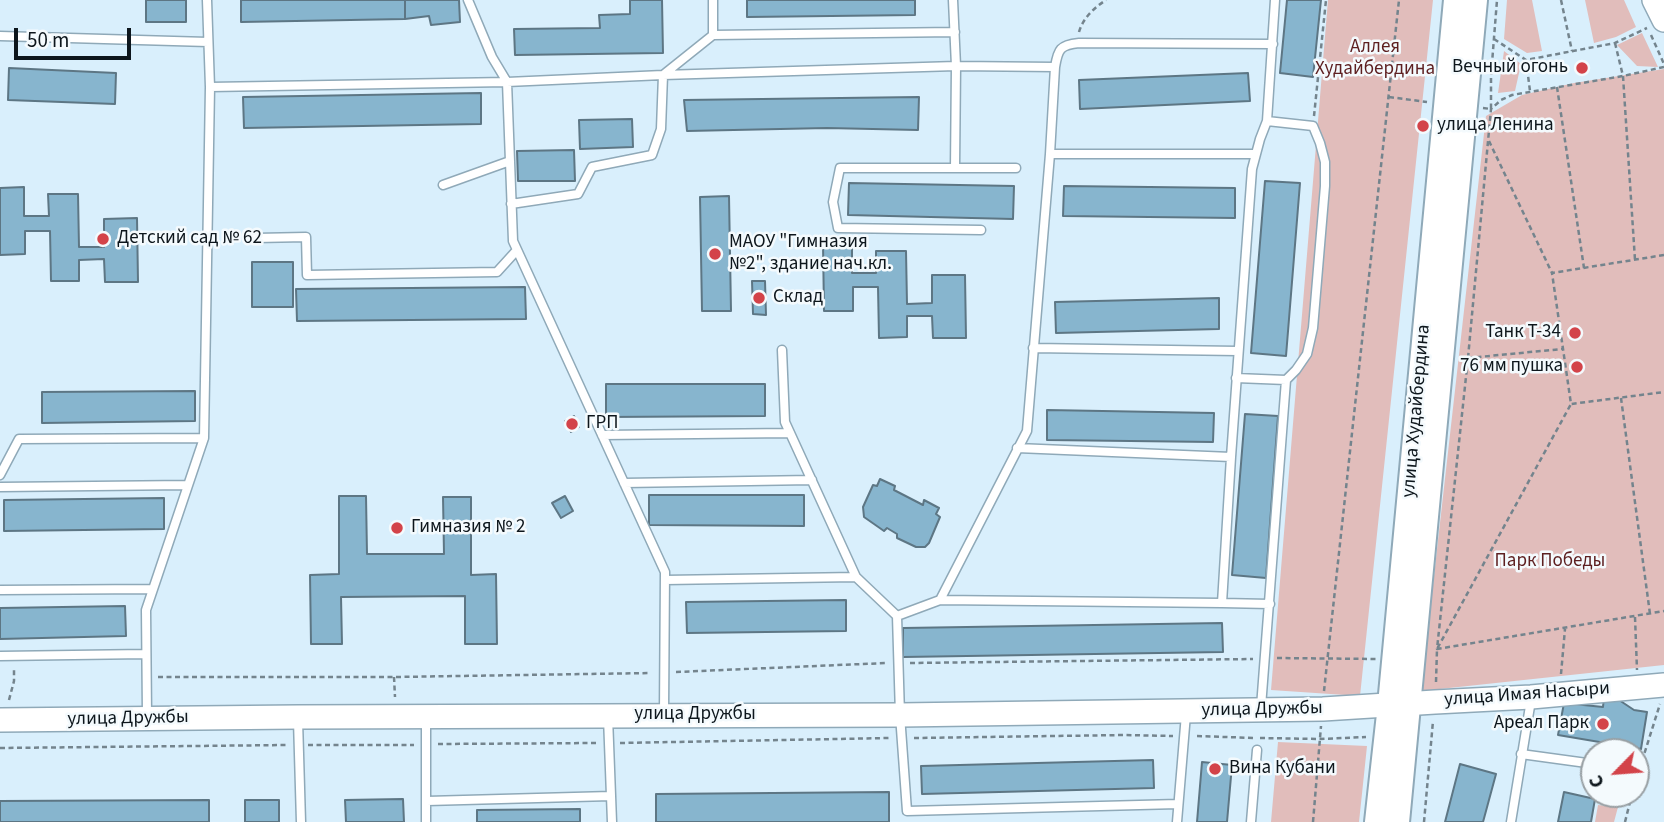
<!DOCTYPE html>
<html>
<head>
<meta charset="utf-8">
<style>
	body { margin:0 }
	#map { position:relative; width:1664px; height:822px; overflow:hidden; background:#d9effc; font-family:"Source Sans 3",sans-serif }
	canvas { display:block }
	.north { position:absolute; left:1580px; top:738px; width:70px; height:70px; box-sizing:border-box; background:#f4fafd; border:2px solid #989fa3; border-radius:50%; rotate:245deg; font-size:19px; font-weight:700; line-height:28px; text-align:center; color:#0d161c }
	.north::after { content:''; display:block; margin:auto; width:24px; height:32px; background:#d34349; clip-path:polygon(50% 0,100% 100%,50% 72%,0 100%) }
	.scale { position:absolute; left:14px; top:28px; width:117px; height:32px; box-sizing:border-box; border:4px solid #0d161c; border-top:0; padding-left:9px; font-size:21px; line-height:24px; white-space:nowrap; color:#0d161c; -webkit-text-stroke:5px #f4fafd; paint-order:stroke }
</style>
</head>
<body>
<div id="map">
<canvas width="1664" height="822"></canvas>
<div class="north">С</div>
<div class="scale">50 m</div>
</div>
<script>
const c = document.querySelector('canvas').getContext('2d');
c.lineJoin = 'round';
function paint(path, color) {
  c.fillStyle = color;
  c.fill(path, 'evenodd');
}
function stroke(path, color, width, dash) {
  c.strokeStyle = color;
  c.lineWidth = width;
  c.lineCap = dash ? 'butt' : 'round';
  c.setLineDash(dash || []);
  c.stroke(path);
}
function drawText(font, color, halo, rows, align = 'center') {
  c.font = font + ' "Source Sans 3",sans-serif';
  c.lineWidth = 5;
  c.setLineDash([]);
  c.textBaseline = 'middle';
  c.strokeStyle = halo;
  c.fillStyle = color;
  for (const [text, x, y, turn = 0] of rows) {
    c.save();
    c.translate(x, y);
    c.rotate((+turn || 0) * Math.PI / 180);
    c.textAlign = isNaN(turn) ? turn : align;
    if (halo) c.strokeText(text, 0, 0);
    c.fillText(text, 0, 0);
    c.restore();
  }
}
paint(new Path2D(`
	M 1328,0 L 1433,0 L 1360,696 L 1271,690 Z
	M 1507,0 L 1532,0 L 1542,51 L 1527,53 L 1504,39 Z
	M 1585,0 L 1624,0 L 1636,27 L 1616,37 L 1594,43 Z
	M 1642,33 L 1658,67 L 1637,66 L 1617,45 Z
	M 1504,51 L 1521,64 L 1515,91 L 1498,93 Z
	M 1664,69 L 1664,665 L 1421,691 L 1486,116 L 1522,95 L 1574,83 Z
	M 1278,742 L 1367,746 L 1359,822 L 1271,822 Z
	M 1598,805 L 1618,807 L 1614,822 L 1595,822 Z`), '#e1bdbb');
const building = new Path2D(`
	M 146,0 L 186,0 L 186,22 L 146,22 Z
	M 241,0 L 405,0 L 405,19 L 241,22 Z
	M 405,0 L 459,0 L 460,22 L 431,25 L 429,16 L 405,19 Z
	M 630,0 L 662,0 L 663,53 L 515,55 L 514,29 L 600,28 L 599,15 L 630,14 Z
	M 747,0 L 915,0 L 915,15 L 747,17 Z
	M 1287,0 L 1321,0 L 1313,77 L 1280,73 Z
	M 9,68 L 116,73 L 115,104 L 8,100 Z
	M 1248,73 L 1250,101 L 1080,109 L 1079,80 Z
	M 481,93 L 481,124 L 244,128 L 243,97 Z
	M 919,97 L 918,130 L 827,128 L 687,131 L 684,100 Z
	M 632,119 L 633,147 L 580,149 L 579,120 Z
	M 574,150 L 575,181 L 518,181 L 517,151 Z
	M 1265,181 L 1300,183 L 1286,356 L 1251,353 Z
	M 849,183 L 1014,186 L 1013,219 L 848,215 Z
	M 1064,186 L 1235,188 L 1235,218 L 1063,216 Z
	M 24,187 L 24,216 L 49,216 L 48,194 L 78,194 L 79,247 L 104,247 L 104,219 L 137,218 L 138,282 L 105,282 L 104,259 L 79,260 L 79,281 L 51,281 L 50,231 L 25,231 L 25,254 L 0,255 L 0,188 Z
	M 729,196 L 731,311 L 702,311 L 700,197 Z
	M 823,244 L 852,244 L 852,273 L 876,273 L 876,251 L 906,251 L 907,304 L 932,303 L 932,275 L 965,275 L 966,338 L 933,338 L 932,316 L 907,316 L 907,337 L 879,338 L 878,287 L 853,287 L 853,311 L 824,311 Z
	M 252,262 L 293,262 L 293,307 L 252,307 Z
	M 752,281 L 765,281 L 766,315 L 753,314 Z
	M 525,287 L 526,319 L 297,321 L 296,289 Z
	M 1219,298 L 1219,329 L 1056,333 L 1055,302 Z
	M 606,384 L 765,384 L 765,416 L 606,417 Z
	M 195,391 L 195,421 L 42,423 L 42,392 Z
	M 1047,410 L 1214,413 L 1213,442 L 1047,440 Z
	M 1245,414 L 1278,416 L 1266,578 L 1232,575 Z
	M 574,416 L 579,427 L 571,432 L 565,421 Z
	M 880,479 L 895,486 L 894,490 L 923,505 L 924,500 L 939,508 L 936,514 L 940,517 L 929,543 L 925,547 L 916,547 L 897,538 L 897,534 L 887,528 L 884,531 L 864,517 L 863,507 L 873,485 L 877,486 Z
	M 649,495 L 804,495 L 804,526 L 649,525 Z
	M 339,496 L 366,496 L 367,554 L 444,554 L 443,497 L 471,497 L 471,575 L 496,574 L 497,644 L 465,644 L 465,596 L 341,597 L 342,644 L 311,644 L 310,575 L 339,574 Z
	M 565,496 L 573,511 L 561,518 L 552,503 Z
	M 164,498 L 164,529 L 4,531 L 4,500 Z
	M 846,600 L 846,631 L 687,633 L 686,602 Z
	M 125,606 L 126,636 L 0,639 L 0,608 Z
	M 1222,623 L 1223,652 L 903,657 L 903,628 Z
	M 1604,697 L 1619,700 L 1634,710 L 1647,712 L 1641,749 L 1558,735 L 1564,703 L 1603,707 Z
	M 1153,760 L 1154,788 L 922,794 L 921,766 Z
	M 1202,762 L 1232,765 L 1227,822 L 1197,822 Z
	M 1460,764 L 1496,774 L 1483,822 L 1445,822 Z
	M 889,792 L 889,822 L 656,822 L 656,794 Z
	M 1564,792 L 1595,799 L 1591,822 L 1558,822 Z
	M 403,799 L 404,822 L 346,822 L 345,800 Z
	M 209,800 L 209,822 L 0,822 L 0,801 Z
	M 245,800 L 279,800 L 279,822 L 245,822 Z
	M 580,809 L 580,822 L 477,822 L 477,810 Z`);
paint(building, '#87b5ce');
stroke(building, '#5d7684', 2);
const lane = new Path2D(`
	M 468,0 L 492,57 L 507,82 L 513,241 L 665,572 L 664,712
	M 953,0 L 956,66 L 1055,67 L 1050,154
	M 713,35 L 955,32
	M 0,36 L 208,42
	M 1055,67 C 1058,49 1060,45 1079,43 L 1273,44
	M 210,87 L 507,82 L 663,75 L 956,66 L 955,168
	M 443,185 L 510,161
	M 511,204 L 578,194 L 592,167 L 652,155 L 661,129 L 663,75 L 713,35 L 713,0
	M 981,230 L 838,228 L 833,202 L 840,168 L 1016,168
	M 256,238 L 306,237 L 307,275 L 497,272 L 517,250
	M 1033,348 L 1238,351
	M 782,350 L 785,422 L 856,577 L 897,616
	M 1236,378 L 1286,380
	M 602,435 L 790,433
	M 1017,448 L 1231,457 L 1252,169 L 1260,139 L 1267,121 L 1275,0
	M 1231,457 L 1222,603 L 1270,604
	M 0,475 L 19,439 L 204,438
	M 624,483 L 812,480
	M 0,487 L 188,485
	M 665,580 L 856,577
	M 0,590 L 153,589
	M 940,600 L 1222,603
	M 0,656 L 146,654
	M 1261,707 L 1286,380 L 1296,370 L 1307,354 L 1313,328 L 1325,186 L 1325,162 L 1320,143 L 1313,126 L 1267,121
	M 147,715 L 146,610 L 204,438 L 210,87 L 207,0
	M 608,717 L 612,822
	M 298,720 L 301,822
	M 1521,754 L 1594,764
	M 1636,770 L 1639,771
	M 427,801 L 611,796
	M 1178,804 L 907,811 L 900,715 L 897,616 L 940,600 L 1027,431 L 1050,154 L 1255,154
	M 426,822 L 426,720
	M 1177,822 L 1186,714
	M 1251,822 L 1257,750
	M 1511,822 L 1531,700`);
const secondary = new Path2D(`
	M 1654,0 L 1664,20
	M 0,720 L 298,717 L 900,715 L 1323,709 L 1435,702 L 1531,697 L 1664,685`);
const primary = new Path2D(`
	M 1377,822 L 1390,705 L 1456,0
	M 1397,822 L 1475,0`);
stroke(lane, '#8fa9b8', 11);
stroke(secondary, '#8fa9b8', 26);
stroke(primary, '#8fa9b8', 28);
stroke(new Path2D(`
	M 1561,0 L 1572,51
	M 1079,32 C 1083,18 1094,8 1106,0
	M 1651,35 L 1664,64
	M 1494,39 L 1526,60 L 1615,43 L 1647,28
	M 1615,43 L 1623,76 L 1635,260
	M 1526,60 L 1530,91
	M 1664,67 L 1623,76 L 1512,95 L 1501,100 L 1491,109 L 1468,358 L 1437,649 L 1664,611
	M 1557,87 L 1584,268
	M 1389,97 L 1427,102
	M 1483,108 L 1491,109 L 1491,76 L 1497,0
	M 1314,116 L 1326,0
	M 1489,141 L 1552,273
	M 1664,255 L 1552,273 L 1571,404 L 1664,392
	M 1468,358 L 1562,349
	M 1621,398 L 1650,614
	M 1635,617 L 1637,670
	M 1277,658 L 1376,659
	M 910,663 L 1253,659
	M 676,672 L 886,663
	M 1561,674 L 1565,629
	M 158,677 L 394,677 L 651,673
	M 394,677 L 395,697
	M 1436,682 L 1437,649 L 1571,404
	M 1324,691 L 1399,0
	M 9,700 L 14,681 L 14,669
	M 1197,736 L 1254,738
	M 914,738 L 1125,735 L 1173,736
	M 1260,738 L 1320,739 L 1366,737
	M 620,743 L 890,738
	M 438,744 L 599,743
	M 308,745 L 414,745
	M 0,748 L 288,745
	M 1642,761 L 1660,704
	M 1313,822 L 1321,726
	M 1424,822 L 1433,721
	M 1625,822 L 1632,794`), '#74848d', 2.5, [5, 3.5]);
stroke(lane, '#fff', 8);
stroke(secondary, '#fff', 23);
stroke(primary, '#fff', 24);
for (const [x, y, r, color] of [
	[1582,68,7,"#d34349"],
	[1423,126,7,"#d34349"],
	[103,239,7,"#d34349"],
	[715,254,7,"#d34349"],
	[759,298,7,"#d34349"],
	[1575,333,7,"#d34349"],
	[1577,367,7,"#d34349"],
	[572,424,7,"#d34349"],
	[397,528,7,"#d34349"],
	[1603,724,7,"#d34349"],
	[1215,769,7,"#d34349"]
]) {
  const dot = new Path2D();
  dot.arc(x, y, r, 0, 2 * Math.PI);
  c.fillStyle = color;
  c.fill(dot);
  stroke(dot, '#f4fafd', 2.5);
}
drawText('19px', '#5d1f20', '#f4fafd', [
	["Аллея",1375,48],
	["Худайбердина",1375,70],
	["Парк Победы",1550,562]
]);
drawText('19px', '#0d161c', '#f4fafd', [
	["Вечный огонь",1568,68,"right"],
	["улица Ленина",1437,126],
	["Детский сад № 62",117,239],
	["МАОУ \"Гимназия",729,243],
	["№2\", здание нач.кл.",729,265],
	["Склад",773,298],
	["Танк Т-34",1561,333,"right"],
	["76 мм пушка",1563,367,"right"],
	["ГРП",586,424],
	["Гимназия № 2",411,528],
	["Ареал Парк",1589,724,"right"],
	["Вина Кубани",1229,769]
], 'left');
drawText('19px', '#0d161c', '#f4fafd', [
	["улица Худайбердина",1417,411,-85],
	["улица Имая Насыри",1527,695,-4],
	["улица Дружбы",1262,710,-1],
	["улица Дружбы",695,715],
	["улица Дружбы",128,719,-1]
]);
</script>
</body>
</html>
